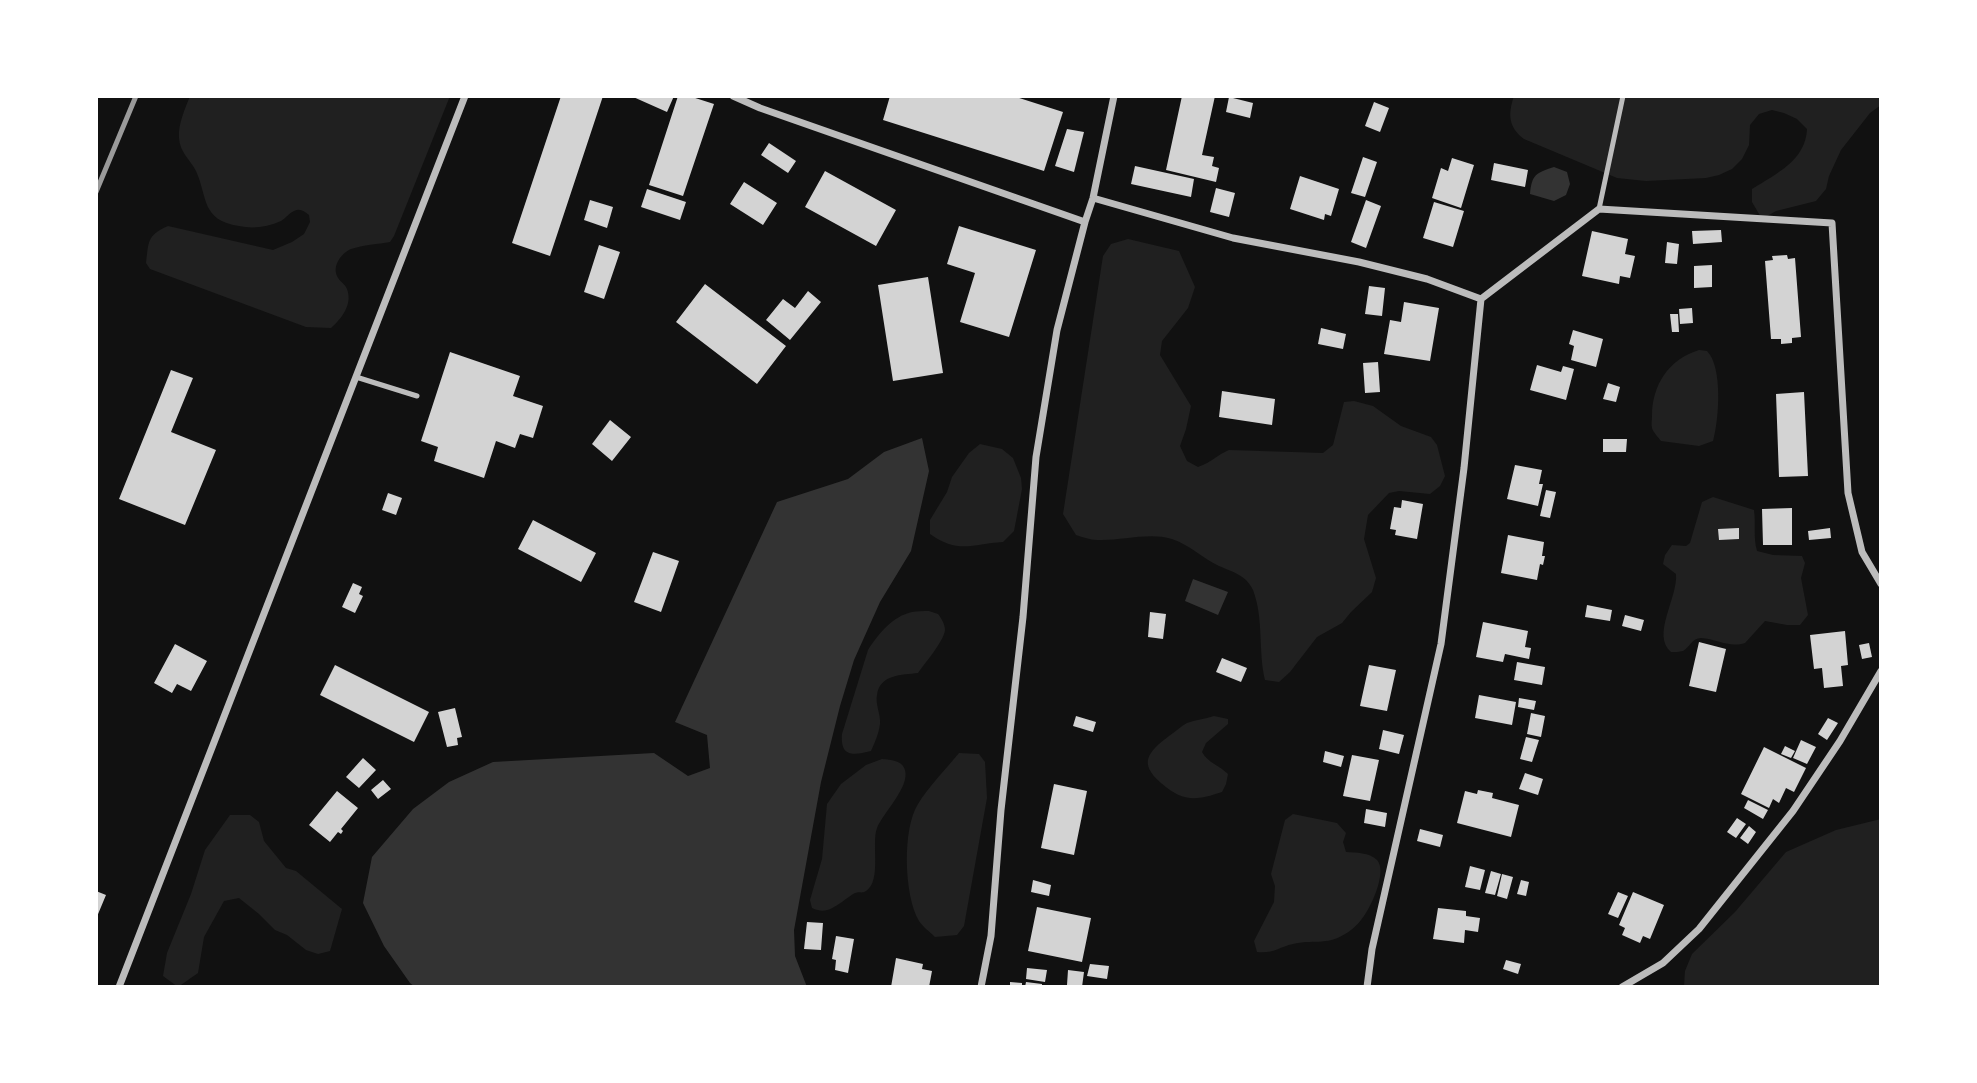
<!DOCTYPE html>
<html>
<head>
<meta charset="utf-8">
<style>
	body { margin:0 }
	#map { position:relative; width:1977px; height:1083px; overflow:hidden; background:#111; font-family:Roboto,sans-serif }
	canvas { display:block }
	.frame { position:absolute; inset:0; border:98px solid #fff; pointer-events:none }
</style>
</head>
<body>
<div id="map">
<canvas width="1977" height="1083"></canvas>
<div class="frame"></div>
</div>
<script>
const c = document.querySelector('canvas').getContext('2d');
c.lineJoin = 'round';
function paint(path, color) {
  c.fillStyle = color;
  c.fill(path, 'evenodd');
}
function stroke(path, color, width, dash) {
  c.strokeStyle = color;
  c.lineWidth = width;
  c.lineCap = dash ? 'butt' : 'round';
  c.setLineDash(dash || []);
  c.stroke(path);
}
paint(new Path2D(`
	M 190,96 L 450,96 L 394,236 L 390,242 C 378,244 363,245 351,249 C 342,253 332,265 337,276 C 339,281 345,284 347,289 C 353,305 341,319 331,328 L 306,327 L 150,269 L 146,263 C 149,242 146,236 168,226 L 273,250 L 292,242 L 304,234 L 310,222 L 309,215 C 304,211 300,208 294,211 C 289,213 286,218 281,221 C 268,227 253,229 239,226 C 201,220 208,198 196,171 C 190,159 180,153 179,138 C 178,124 185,109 190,96 Z
	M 1514,96 L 1881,96 L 1881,105 L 1870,113 L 1841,150 L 1829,176 L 1826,189 L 1816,201 L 1776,211 L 1762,219 L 1752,202 L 1752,189 C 1776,174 1806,160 1807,129 L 1797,119 L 1784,113 L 1772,110 L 1759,114 L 1750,125 L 1749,145 L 1742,159 L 1732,169 L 1719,175 L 1706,178 L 1646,181 L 1617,178 L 1524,139 C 1508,127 1508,114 1514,96 Z
	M 1128,239 L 1179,251 L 1195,287 L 1188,308 L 1162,341 L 1160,355 L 1191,406 L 1186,429 L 1180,446 L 1187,461 L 1198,467 C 1212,462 1217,455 1229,450 L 1323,453 L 1333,445 L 1344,402 L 1354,401 L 1373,406 L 1401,426 L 1431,437 L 1437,445 L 1445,476 L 1440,486 L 1430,494 L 1399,491 L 1389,493 L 1368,515 L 1364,539 L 1376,578 L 1372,592 L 1351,612 L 1342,623 L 1317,637 L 1290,672 L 1279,682 L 1265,680 C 1258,651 1264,619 1253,590 C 1246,575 1233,572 1219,566 C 1202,558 1190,545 1172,539 C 1149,532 1121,541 1097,540 C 1090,540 1083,537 1076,535 L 1063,514 L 1103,256 L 1111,244 Z
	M 1699,350 L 1707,351 C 1723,367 1719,420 1713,441 L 1699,446 L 1661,441 C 1658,437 1653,432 1652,428 C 1651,424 1652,420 1652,416 C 1652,385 1669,359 1699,350 Z
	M 980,444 L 1002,449 L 1013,458 L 1021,478 L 1022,489 L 1014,531 L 1003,542 C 972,544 958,554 930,534 L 930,520 L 947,492 L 952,477 L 969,453 Z
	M 1713,497 L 1754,510 C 1756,525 1753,537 1757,551 L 1773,555 L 1802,556 L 1805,563 L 1801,578 L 1808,615 L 1800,625 L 1787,625 L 1765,621 L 1745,643 C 1729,648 1717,639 1701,638 C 1692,638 1690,647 1683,651 C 1679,652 1675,652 1671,652 C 1651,635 1678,598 1676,574 L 1663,564 L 1665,555 L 1672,545 L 1686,546 L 1690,543 L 1702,502 Z
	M 929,611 L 938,614 C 941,618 945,624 945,630 C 944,641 925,663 918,673 C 902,675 880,674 877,695 C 875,704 881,715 880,724 C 879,733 875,742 871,751 C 854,755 840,758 842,734 L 868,650 C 878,634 893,616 912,612 C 917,611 924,611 929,611 Z
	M 1214,716 L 1228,719 L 1228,724 L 1206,743 L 1202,752 C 1208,763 1219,765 1228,774 L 1226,784 L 1222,792 C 1195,801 1183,802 1161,783 C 1138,763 1148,752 1169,736 C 1175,732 1181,726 1187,723 C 1195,720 1205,719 1214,716 Z
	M 959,753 L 979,754 L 985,762 L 987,798 L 964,926 L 957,935 L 935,937 C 930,932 923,927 919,921 C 904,896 902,829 918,804 C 929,786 946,769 959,753 Z
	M 882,759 C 891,760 902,760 905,770 C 910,787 883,813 877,828 C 871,843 882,881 866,891 C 861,894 860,891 855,893 C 851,895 846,899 842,902 C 831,909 825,914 812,908 L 810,900 L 822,859 L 827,804 L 841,784 L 866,765 Z
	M 1293,814 L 1337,823 L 1346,833 L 1343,842 L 1346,852 C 1356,853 1369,852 1377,860 C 1388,872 1370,910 1361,920 C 1357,925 1351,931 1345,934 C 1326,946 1312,939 1293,944 C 1279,947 1273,954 1257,952 L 1254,941 L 1274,902 L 1275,886 L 1271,874 L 1285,820 Z
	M 230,815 L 250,815 L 259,822 L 264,841 L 286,868 L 296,871 L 342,909 L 330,951 L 318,954 L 306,950 L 287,935 L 275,930 L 259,914 L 239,898 L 224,901 L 204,937 L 198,973 L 178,987 L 163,976 L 167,953 L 191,894 L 205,850 Z
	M 1881,819 L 1881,987 L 1684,987 L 1685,971 L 1692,954 L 1735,912 L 1786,852 L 1836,830 Z`), '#202020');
paint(new Path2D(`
	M 1554,167 L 1567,172 L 1570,184 L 1566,195 L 1554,201 L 1530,194 C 1532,174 1536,173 1554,167 Z
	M 922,438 L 929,471 L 911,551 L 880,602 L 854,660 L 840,706 L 821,782 L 794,930 L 795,956 L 807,987 L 415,987 L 410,983 L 384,946 L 363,903 L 372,857 L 413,809 L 449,782 L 493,762 L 654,753 L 688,776 L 710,768 L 707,735 L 675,722 L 777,502 L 848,479 L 884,452 Z
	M 1193,579 L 1228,592 L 1218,615 L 1185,601 Z`), '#333');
paint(new Path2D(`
	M 561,96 L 603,96 L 550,256 L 512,243 Z
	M 631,96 L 674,96 L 667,112 Z
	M 678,96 L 689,96 L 714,104 L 683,196 L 649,185 Z
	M 890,96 L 1013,96 L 1063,112 L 1044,171 L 883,120 Z
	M 1182,96 L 1215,96 L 1202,155 L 1214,157 L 1212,166 L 1219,168 L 1216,182 L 1166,170 Z
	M 1229,97 L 1253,103 L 1250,118 L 1226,112 Z
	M 1374,102 L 1389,108 L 1380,132 L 1365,126 Z
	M 1067,129 L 1084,132 L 1074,172 L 1055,166 Z
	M 769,143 L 796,161 L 788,173 L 761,155 Z
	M 1363,157 L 1377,162 L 1365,197 L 1351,193 Z
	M 1452,158 L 1474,165 L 1461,208 L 1432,198 L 1441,168 L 1448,171 Z
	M 1494,163 L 1528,170 L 1525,187 L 1491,180 Z
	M 1135,166 L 1194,179 L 1191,197 L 1131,184 Z
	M 825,171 L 896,210 L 876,246 L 805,207 Z
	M 1300,176 L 1339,189 L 1331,216 L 1325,214 L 1324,220 L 1290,209 Z
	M 744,182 L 777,203 L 763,225 L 730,204 Z
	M 1216,188 L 1235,193 L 1229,217 L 1210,212 Z
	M 647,189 L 686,202 L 680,220 L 641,207 Z
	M 590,200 L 613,207 L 607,228 L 584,220 Z
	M 1366,200 L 1381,206 L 1366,248 L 1351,242 Z
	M 1434,202 L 1464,211 L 1453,247 L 1423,238 Z
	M 959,226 L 1036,250 L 1009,337 L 960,322 L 975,273 L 947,264 Z
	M 1721,230 L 1722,242 L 1693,244 L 1692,231 Z
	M 1592,231 L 1628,239 L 1625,254 L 1635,256 L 1630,278 L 1620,276 L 1619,284 L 1582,276 Z
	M 1667,242 L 1679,244 L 1677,264 L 1665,263 Z
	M 599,245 L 620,252 L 604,299 L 584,292 Z
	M 1787,255 L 1788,259 L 1795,258 L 1801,337 L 1792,338 L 1792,343 L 1781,344 L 1781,339 L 1771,339 L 1765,261 L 1773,260 L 1772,256 Z
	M 1712,265 L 1712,287 L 1694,288 L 1694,266 Z
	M 928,277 L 943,373 L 893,381 L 878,285 Z
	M 705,284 L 786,346 L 757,384 L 676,322 Z
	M 1369,286 L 1385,288 L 1382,316 L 1365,314 Z
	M 808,291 L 821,302 L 790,340 L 766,320 L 783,299 L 795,308 Z
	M 1404,302 L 1439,308 L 1430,361 L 1384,354 L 1390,320 L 1401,322 Z
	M 1692,308 L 1693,323 L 1680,324 L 1679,309 Z
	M 1670,314 L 1678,314 L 1679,332 L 1672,332 Z
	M 1321,328 L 1346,334 L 1343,349 L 1318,344 Z
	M 1573,330 L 1603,339 L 1596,367 L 1571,360 L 1574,346 L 1569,344 Z
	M 450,352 L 520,376 L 513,396 L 543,406 L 533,438 L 520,434 L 515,448 L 496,441 L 484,478 L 434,461 L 438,447 L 421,441 Z
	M 1378,362 L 1380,392 L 1365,393 L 1363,363 Z
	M 1537,365 L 1561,372 L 1563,366 L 1574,369 L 1566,400 L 1530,390 Z
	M 171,370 L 193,378 L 171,432 L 216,450 L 185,525 L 119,499 Z
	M 1608,383 L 1620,387 L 1616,402 L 1603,399 Z
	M 1222,391 L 1275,399 L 1272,425 L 1219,417 Z
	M 1804,392 L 1808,476 L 1779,477 L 1776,394 Z
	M 610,420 L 631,437 L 612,461 L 592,444 Z
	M 1603,439 L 1627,439 L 1626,452 L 1603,452 Z
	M 1515,465 L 1542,470 L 1539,484 L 1543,484 L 1538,506 L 1507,499 Z
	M 1546,490 L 1556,492 L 1550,518 L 1540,516 Z
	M 388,493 L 402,498 L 396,515 L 382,510 Z
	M 1402,500 L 1423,504 L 1417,539 L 1395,535 L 1396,530 L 1390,529 L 1394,507 L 1401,508 Z
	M 1792,508 L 1792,545 L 1763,545 L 1762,509 Z
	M 533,520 L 596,553 L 581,582 L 518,549 Z
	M 1739,528 L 1739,539 L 1719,540 L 1718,529 Z
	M 1830,528 L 1831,538 L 1809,540 L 1808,531 Z
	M 1508,535 L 1544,542 L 1542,556 L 1545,556 L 1543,565 L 1540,564 L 1537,580 L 1501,573 Z
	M 653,552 L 679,561 L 661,612 L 634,602 Z
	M 353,583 L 362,587 L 359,594 L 363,596 L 355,613 L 342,607 Z
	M 1587,605 L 1612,610 L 1610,621 L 1585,617 Z
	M 1150,612 L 1166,614 L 1163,639 L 1148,637 Z
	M 1625,615 L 1644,620 L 1641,631 L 1622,626 Z
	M 1483,622 L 1528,631 L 1525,647 L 1531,648 L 1529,659 L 1505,654 L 1503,662 L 1476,657 Z
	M 1845,631 L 1848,665 L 1841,666 L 1843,686 L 1824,688 L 1822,668 L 1814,669 L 1810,635 Z
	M 1699,642 L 1726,649 L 1716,692 L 1689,686 Z
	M 1869,643 L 1872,657 L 1862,659 L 1859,645 Z
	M 175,644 L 207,661 L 191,691 L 177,684 L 172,693 L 154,683 Z
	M 1222,658 L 1247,668 L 1241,682 L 1216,672 Z
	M 1517,662 L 1545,667 L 1542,685 L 1514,680 Z
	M 335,665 L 429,712 L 414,742 L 320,695 Z
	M 1369,665 L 1396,670 L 1387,711 L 1360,706 Z
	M 1479,695 L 1516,702 L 1512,725 L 1475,718 Z
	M 1519,698 L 1536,701 L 1534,710 L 1518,707 Z
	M 455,708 L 462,737 L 457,738 L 458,745 L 447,747 L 438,712 Z
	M 1531,713 L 1545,716 L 1541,737 L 1527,734 Z
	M 1076,716 L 1096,722 L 1093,732 L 1073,726 Z
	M 1828,718 L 1838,723 L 1827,740 L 1818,734 Z
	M 1383,730 L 1404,735 L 1399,754 L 1379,749 Z
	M 1526,737 L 1539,740 L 1532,762 L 1520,759 Z
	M 1801,740 L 1816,747 L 1807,764 L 1793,758 Z
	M 1785,746 L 1795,751 L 1791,758 L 1781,754 Z
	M 1764,747 L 1806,768 L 1794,792 L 1786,788 L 1779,803 L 1773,799 L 1769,808 L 1741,794 Z
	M 1325,751 L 1344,756 L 1341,767 L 1323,762 Z
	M 1352,755 L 1379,760 L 1370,801 L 1343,796 Z
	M 363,758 L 376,770 L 359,788 L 346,777 Z
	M 1525,773 L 1543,779 L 1538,795 L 1519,789 Z
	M 383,780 L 391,789 L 378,799 L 371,790 Z
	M 1054,784 L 1087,791 L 1074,855 L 1041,848 Z
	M 1478,790 L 1493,793 L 1492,798 L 1519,805 L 1511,837 L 1457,823 L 1465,791 L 1477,794 Z
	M 337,791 L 358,808 L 341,829 L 343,831 L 341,834 L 338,832 L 330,842 L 309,825 Z
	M 1748,800 L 1768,810 L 1763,819 L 1744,808 Z
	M 1366,809 L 1387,813 L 1385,827 L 1364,823 Z
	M 1737,818 L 1746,824 L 1736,838 L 1727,832 Z
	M 1749,826 L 1756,832 L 1748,844 L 1740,838 Z
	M 1420,829 L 1443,835 L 1440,847 L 1417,841 Z
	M 1470,866 L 1485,870 L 1480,890 L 1465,887 Z
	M 1491,871 L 1501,874 L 1495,895 L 1485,893 Z
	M 1502,874 L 1513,877 L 1507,899 L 1497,896 Z
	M 1033,880 L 1051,885 L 1049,896 L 1031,892 Z
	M 1521,880 L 1529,882 L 1526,896 L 1517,894 Z
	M 96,891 L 106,895 L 96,919 Z
	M 1618,892 L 1628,896 L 1618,918 L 1608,914 Z
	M 1633,892 L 1664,905 L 1650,939 L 1643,936 L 1640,943 L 1622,935 L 1625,928 L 1619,925 Z
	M 1037,907 L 1091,918 L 1082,962 L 1028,951 Z
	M 1438,908 L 1466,911 L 1466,916 L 1480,918 L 1478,932 L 1465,930 L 1464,943 L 1433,939 Z
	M 807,922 L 823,923 L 821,950 L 804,949 Z
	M 836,936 L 854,939 L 848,973 L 835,970 L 836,960 L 832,959 Z
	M 896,958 L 923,964 L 922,969 L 932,971 L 929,987 L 891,987 Z
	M 1506,960 L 1521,964 L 1518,974 L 1503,969 Z
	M 1090,964 L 1109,966 L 1107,979 L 1087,976 Z
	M 1027,968 L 1047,970 L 1045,982 L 1026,979 Z
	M 1068,970 L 1084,972 L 1082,987 L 1067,985 Z
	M 1010,982 L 1022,983 L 1022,987 L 1010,987 Z
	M 1026,982 L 1042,984 L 1042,987 L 1025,987 Z`), '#d3d3d3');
stroke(new Path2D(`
	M 1599,209 L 1623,96
	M 356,377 L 417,396`), '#bcbcbc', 5);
stroke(new Path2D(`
	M 733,96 L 760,108 L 1085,222
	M 1093,198 L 1233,238 L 1359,262 L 1427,279 L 1481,299
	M 119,987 L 465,96
	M 981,987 L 991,936 L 1001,810 L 1023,617 L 1036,457 L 1057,330 L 1085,222 L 1093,198 L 1114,96
	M 1367,987 L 1372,949 L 1441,644 L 1464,468 L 1481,299 L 1599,209 L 1832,223 L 1848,493 L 1862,552 L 1881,584
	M 1622,987 L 1663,963 L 1699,929 L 1793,811 L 1840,741 L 1881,671`), '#bcbcbc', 7);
stroke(new Path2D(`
	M 96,192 L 136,96`), '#9a9a9a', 5);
</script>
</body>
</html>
